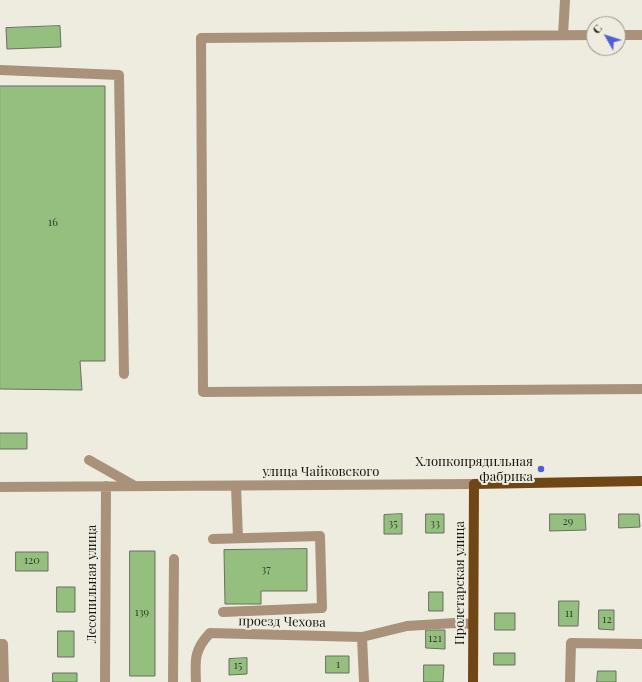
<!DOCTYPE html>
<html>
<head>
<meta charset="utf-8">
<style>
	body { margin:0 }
	#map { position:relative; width:642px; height:682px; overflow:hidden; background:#eeecdf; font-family:"Playfair Display",serif }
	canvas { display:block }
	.north { position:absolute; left:586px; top:16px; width:40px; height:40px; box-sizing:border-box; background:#eeecdf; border:1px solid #97968c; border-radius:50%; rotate:309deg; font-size:11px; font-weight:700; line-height:16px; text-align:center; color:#151410 }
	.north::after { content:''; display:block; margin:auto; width:14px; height:18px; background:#4f60d5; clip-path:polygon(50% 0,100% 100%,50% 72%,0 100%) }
</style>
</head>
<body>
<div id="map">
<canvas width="642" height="682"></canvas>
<div class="north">С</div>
</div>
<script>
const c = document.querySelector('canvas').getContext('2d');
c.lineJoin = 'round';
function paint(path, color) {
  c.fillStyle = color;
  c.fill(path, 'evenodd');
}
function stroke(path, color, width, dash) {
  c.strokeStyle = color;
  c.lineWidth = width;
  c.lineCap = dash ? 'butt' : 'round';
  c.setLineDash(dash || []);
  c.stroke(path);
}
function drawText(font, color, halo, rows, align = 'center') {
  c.font = font + ' "Playfair Display",serif';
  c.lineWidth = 4;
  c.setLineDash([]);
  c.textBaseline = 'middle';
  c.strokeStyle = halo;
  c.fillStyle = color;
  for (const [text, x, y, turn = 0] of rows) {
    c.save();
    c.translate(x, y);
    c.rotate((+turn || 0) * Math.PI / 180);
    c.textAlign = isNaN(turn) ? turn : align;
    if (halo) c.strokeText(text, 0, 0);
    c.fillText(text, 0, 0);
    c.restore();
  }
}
const building = new Path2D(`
	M 60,26 L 61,47 L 7,49 L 6,28 Z
	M 0,86 L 105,86 L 105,361 L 80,361 L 82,390 L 0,389 Z
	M 0,433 L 27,433 L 27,449 L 0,449 Z
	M 402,514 L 402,534 L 384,534 L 384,515 Z
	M 426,514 L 444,514 L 444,533 L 426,533 Z
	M 550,514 L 585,514 L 586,530 L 550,531 Z
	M 619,514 L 639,514 L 640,527 L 619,528 Z
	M 307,549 L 307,591 L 261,591 L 261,604 L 225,604 L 224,550 Z
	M 130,551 L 155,551 L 155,676 L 130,676 Z
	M 16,552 L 48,552 L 48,571 L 16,571 Z
	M 57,587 L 75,587 L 75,612 L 57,612 Z
	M 429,592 L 443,592 L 443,611 L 429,611 Z
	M 559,601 L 579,601 L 578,626 L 559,626 Z
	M 599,610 L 614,610 L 614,630 L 599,629 Z
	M 495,613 L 515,613 L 515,630 L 495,630 Z
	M 426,630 L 445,630 L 445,649 L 426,648 Z
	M 58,631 L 74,631 L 74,657 L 58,657 Z
	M 494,653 L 515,653 L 515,665 L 494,665 Z
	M 326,656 L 349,656 L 349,673 L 326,673 Z
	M 247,658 L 247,674 L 229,675 L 229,659 Z
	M 424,665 L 444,665 L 443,682 L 424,682 Z
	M 598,671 L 616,671 L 616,682 L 597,682 Z
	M 53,673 L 77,673 L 77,682 L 53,682 Z`);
paint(building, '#95bf7e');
stroke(building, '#686f65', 1);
stroke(new Path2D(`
	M 563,35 L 565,0
	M 594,35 L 201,38 L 203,392 L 642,389
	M 618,35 L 642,35
	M 0,70 L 119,75 L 124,374
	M 89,460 L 135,486
	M 236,486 L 238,538
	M 0,487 L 474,484
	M 213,539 L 320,536 L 322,608 L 223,612
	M 362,637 L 407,626 L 455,623 L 473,624
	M 0,644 L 3,644 L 4,682
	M 105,682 L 106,486
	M 173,682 L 174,559
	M 196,682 C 195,660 194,650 210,633 L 362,637 L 364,682
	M 570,682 L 571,643 L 642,644`), '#aa917a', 10);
stroke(new Path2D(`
	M 473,682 L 474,484 L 642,481`), '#704615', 10);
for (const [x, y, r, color] of [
	[541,469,4,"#4f60d5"]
]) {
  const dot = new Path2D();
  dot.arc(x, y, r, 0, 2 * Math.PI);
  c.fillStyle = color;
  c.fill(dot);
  stroke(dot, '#eeecdf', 1.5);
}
drawText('11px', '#353f2c', null, [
	["16",53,223],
	["29",568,522],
	["35",393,524],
	["33",435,524],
	["120",32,561],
	["37",266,570],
	["139",142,613],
	["11",569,614],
	["12",607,620],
	["121",435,639],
	["1",338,665],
	["15",238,666]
]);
drawText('13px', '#151410', '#eeecdf', [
	["Хлопкопрядильная",533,462],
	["фабрика",533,477]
], 'right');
drawText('13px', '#151410', '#eeecdf', [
	["улица Чайковского",321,472],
	["Пролетарская улица",460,583,-90],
	["Лесопильная улица",92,584,-90],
	["проезд Чехова",282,622,1]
]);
</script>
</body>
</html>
